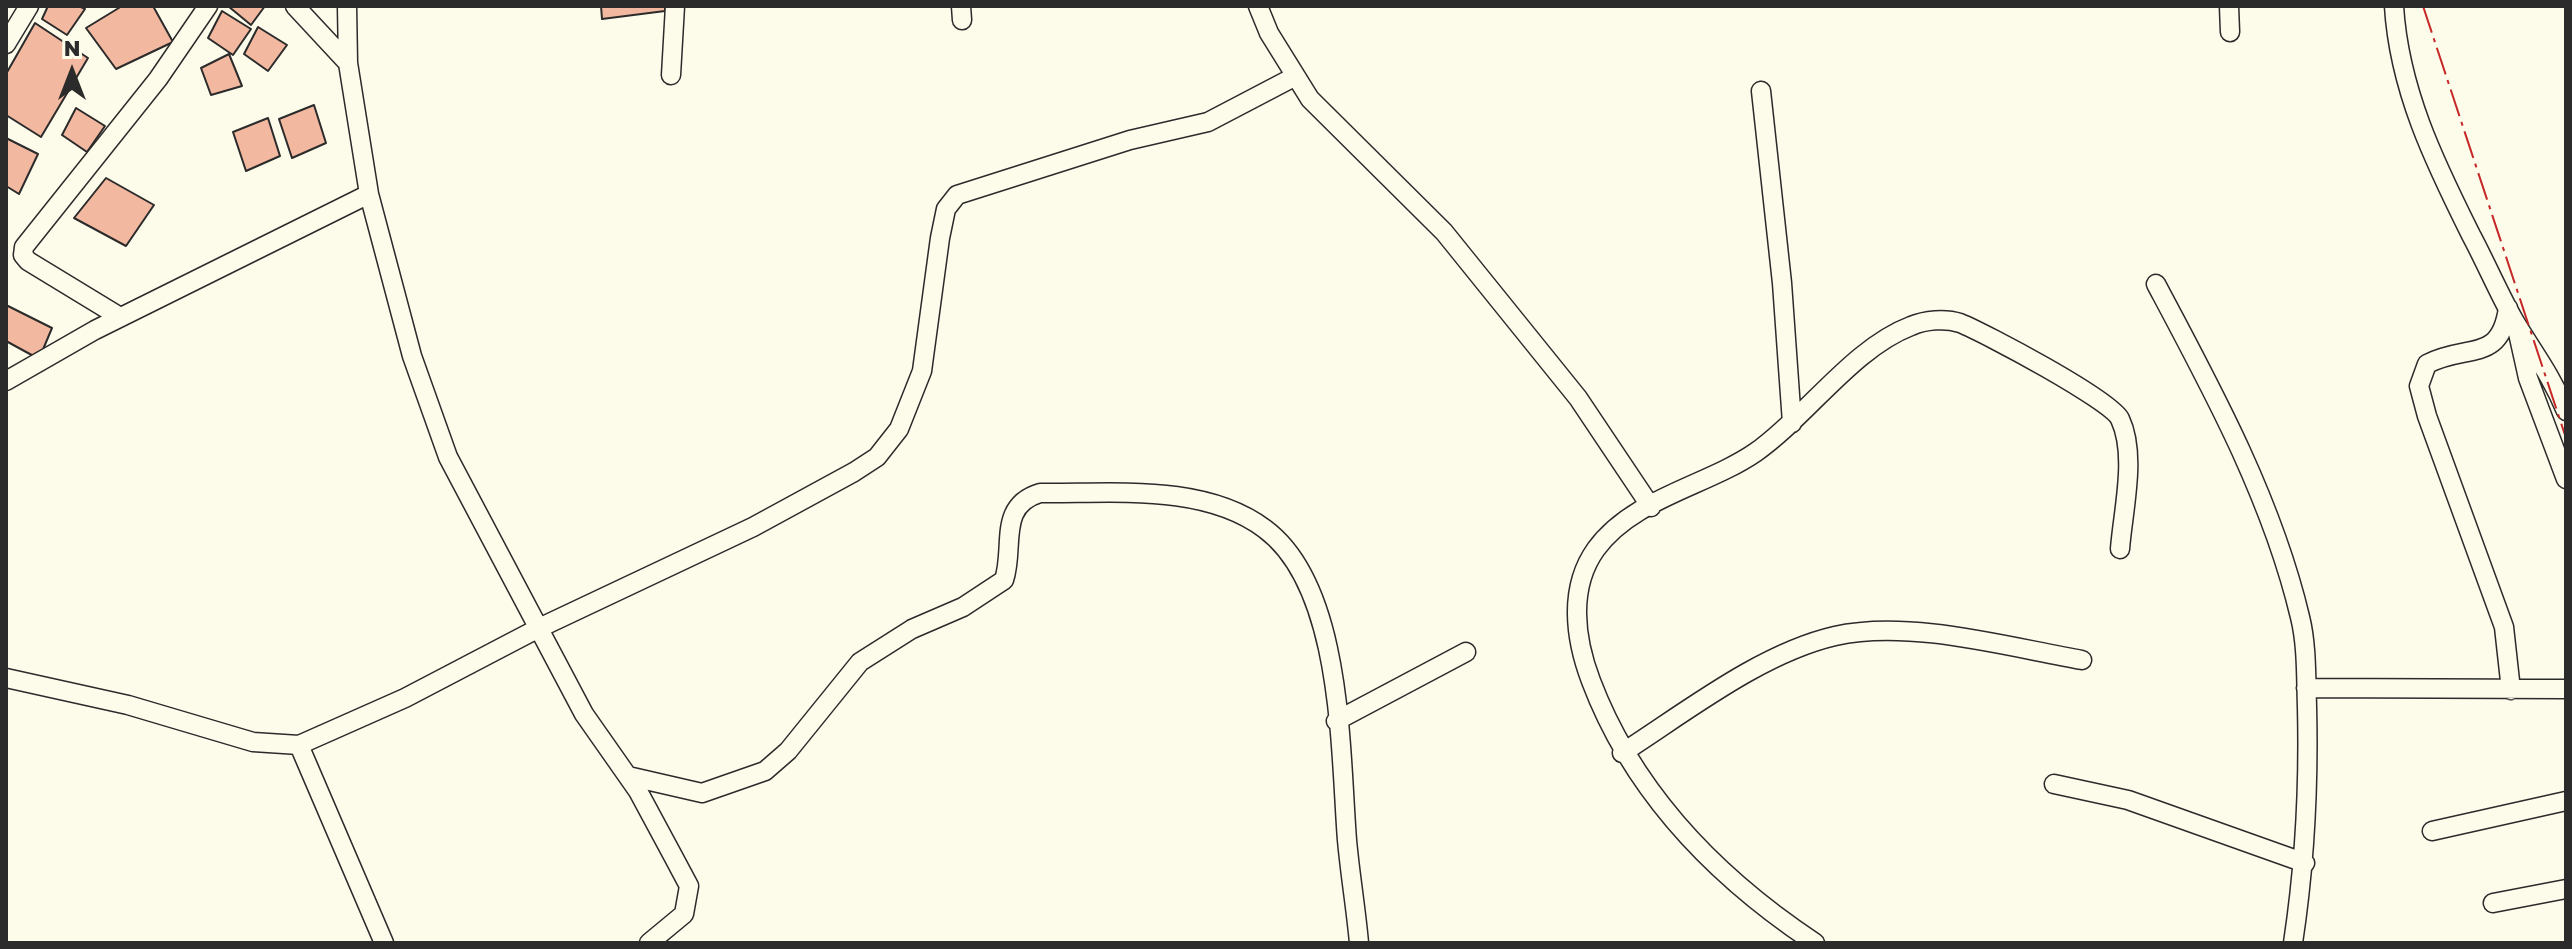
<!DOCTYPE html>
<html>
<head>
<meta charset="utf-8">
<style>
	body { margin:0 }
	#map { position:relative; width:2572px; height:949px; overflow:hidden; background:#fdfbea; font-family:"Golos Text",sans-serif }
	canvas { display:block }
	.frame { position:absolute; inset:0; border:8px solid #2b2b2b; pointer-events:none }
	.north { position:absolute; left:32px; top:32px; width:80px; height:80px; -webkit-text-stroke:6px #fdfbea; paint-order:stroke; rotate:0deg; font-size:22px; font-weight:700; line-height:32px; text-align:center; color:#2b2b2b }
	.north::after { content:''; display:block; margin:auto; width:28px; height:36px; background:#2b2b2b; clip-path:polygon(50% 0,100% 100%,50% 72%,0 100%) }
</style>
</head>
<body>
<div id="map">
<canvas width="2572" height="949"></canvas>
<div class="frame"></div>
<div class="north">N</div>
</div>
<script>
const c = document.querySelector('canvas').getContext('2d');
c.lineJoin = 'round';
function paint(path, color) {
  c.fillStyle = color;
  c.fill(path, 'evenodd');
}
function stroke(path, color, width, dash) {
  c.strokeStyle = color;
  c.lineWidth = width;
  c.lineCap = dash ? 'butt' : 'round';
  c.setLineDash(dash || []);
  c.stroke(path);
}
const building = new Path2D(`
	M 48,6 L 79,6 L 85,9 L 67,35 L 42,19 Z
	M 122,6 L 153,6 L 173,42 L 116,69 L 86,28 Z
	M 228,6 L 265,6 L 251,25 Z
	M 601,6 L 665,6 L 665,11 L 602,19 Z
	M 222,11 L 251,29 L 233,55 L 208,38 Z
	M 35,23 L 88,58 L 41,137 L 6,115 L 6,74 Z
	M 258,27 L 287,45 L 268,71 L 244,54 Z
	M 229,54 L 242,86 L 211,95 L 201,68 Z
	M 314,105 L 326,143 L 292,158 L 279,119 Z
	M 76,108 L 105,126 L 87,152 L 62,135 Z
	M 268,118 L 280,156 L 246,171 L 233,132 Z
	M 6,138 L 38,154 L 19,194 L 6,186 Z
	M 106,178 L 154,205 L 126,246 L 74,218 Z
	M 6,305 L 52,328 L 39,359 L 6,341 Z`);
paint(building, '#f2b8a0');
stroke(building, '#2b2b2b', 2);
const minor = new Path2D(`
	M 295,6 L 348,63
	M 347,6 L 348,63 L 369,194 L 412,356 L 448,457 L 584,714 L 638,791 L 673,856 L 689,886 L 684,914 L 649,943
	M 961,6 L 962,20
	M 1258,6 L 1269,33 L 1310,99 L 1444,232 L 1578,398 L 1651,507
	M 2229,6 L 2230,32
	M 2394,6 C 2399,89 2434,161 2471,235 C 2486,263 2499,294 2515,322 C 2535,355 2551,375 2566,411
	M 6,44 L 29,6
	M 671,75 L 675,6
	M 1761,91 L 1782,283 L 1792,423
	M 2156,284 C 2212,389 2272,499 2300,617 C 2307,645 2306,678 2307,707 C 2309,788 2305,864 2293,943
	M 2508,308 C 2500,364 2467,343 2427,364 L 2419,386 L 2427,416 L 2504,627 L 2511,690
	M 120,317 L 28,261 L 23,255 L 24,247 L 158,79 L 208,6
	M 2518,333 L 2528,378 L 2566,479
	M 6,381 L 95,330 L 369,194
	M 6,678 L 128,705 L 253,742 L 299,745 L 405,698 L 537,629 L 753,527 L 854,472 L 877,457 L 899,429 L 922,371 L 940,238 L 946,209 L 957,195 L 1130,140 L 1208,122 L 1294,77
	M 2306,688 L 2566,689
	M 1336,721 L 1466,652
	M 299,745 L 384,943
	M 1622,753 C 1686,712 1761,653 1835,636 C 1909,619 2008,647 2082,660
	M 628,776 L 702,793 L 765,771 L 788,751 L 860,662 L 912,629 L 963,607 L 1004,580 C 1015,547 997,506 1040,493 C 1112,494 1204,483 1265,529 C 1343,587 1340,751 1347,840 C 1350,874 1356,909 1359,943
	M 2054,784 L 2128,800 L 2305,863
	M 2432,831 L 2566,801
	M 2493,903 L 2566,889
	M 1815,943 C 1717,878 1633,792 1591,681 C 1575,639 1568,588 1596,549 C 1633,498 1707,486 1756,452 C 1807,416 1853,348 1911,326 C 1925,320 1945,318 1960,323 C 1985,333 2111,400 2120,419 C 2137,455 2123,510 2120,549`);
stroke(minor, '#2b2b2b', 21);
stroke(minor, '#fdfbea', 18);
stroke(new Path2D(`
	M 2423,6 L 2566,438`), '#c62828', 2, [28, 6, 4, 6]);
</script>
</body>
</html>
